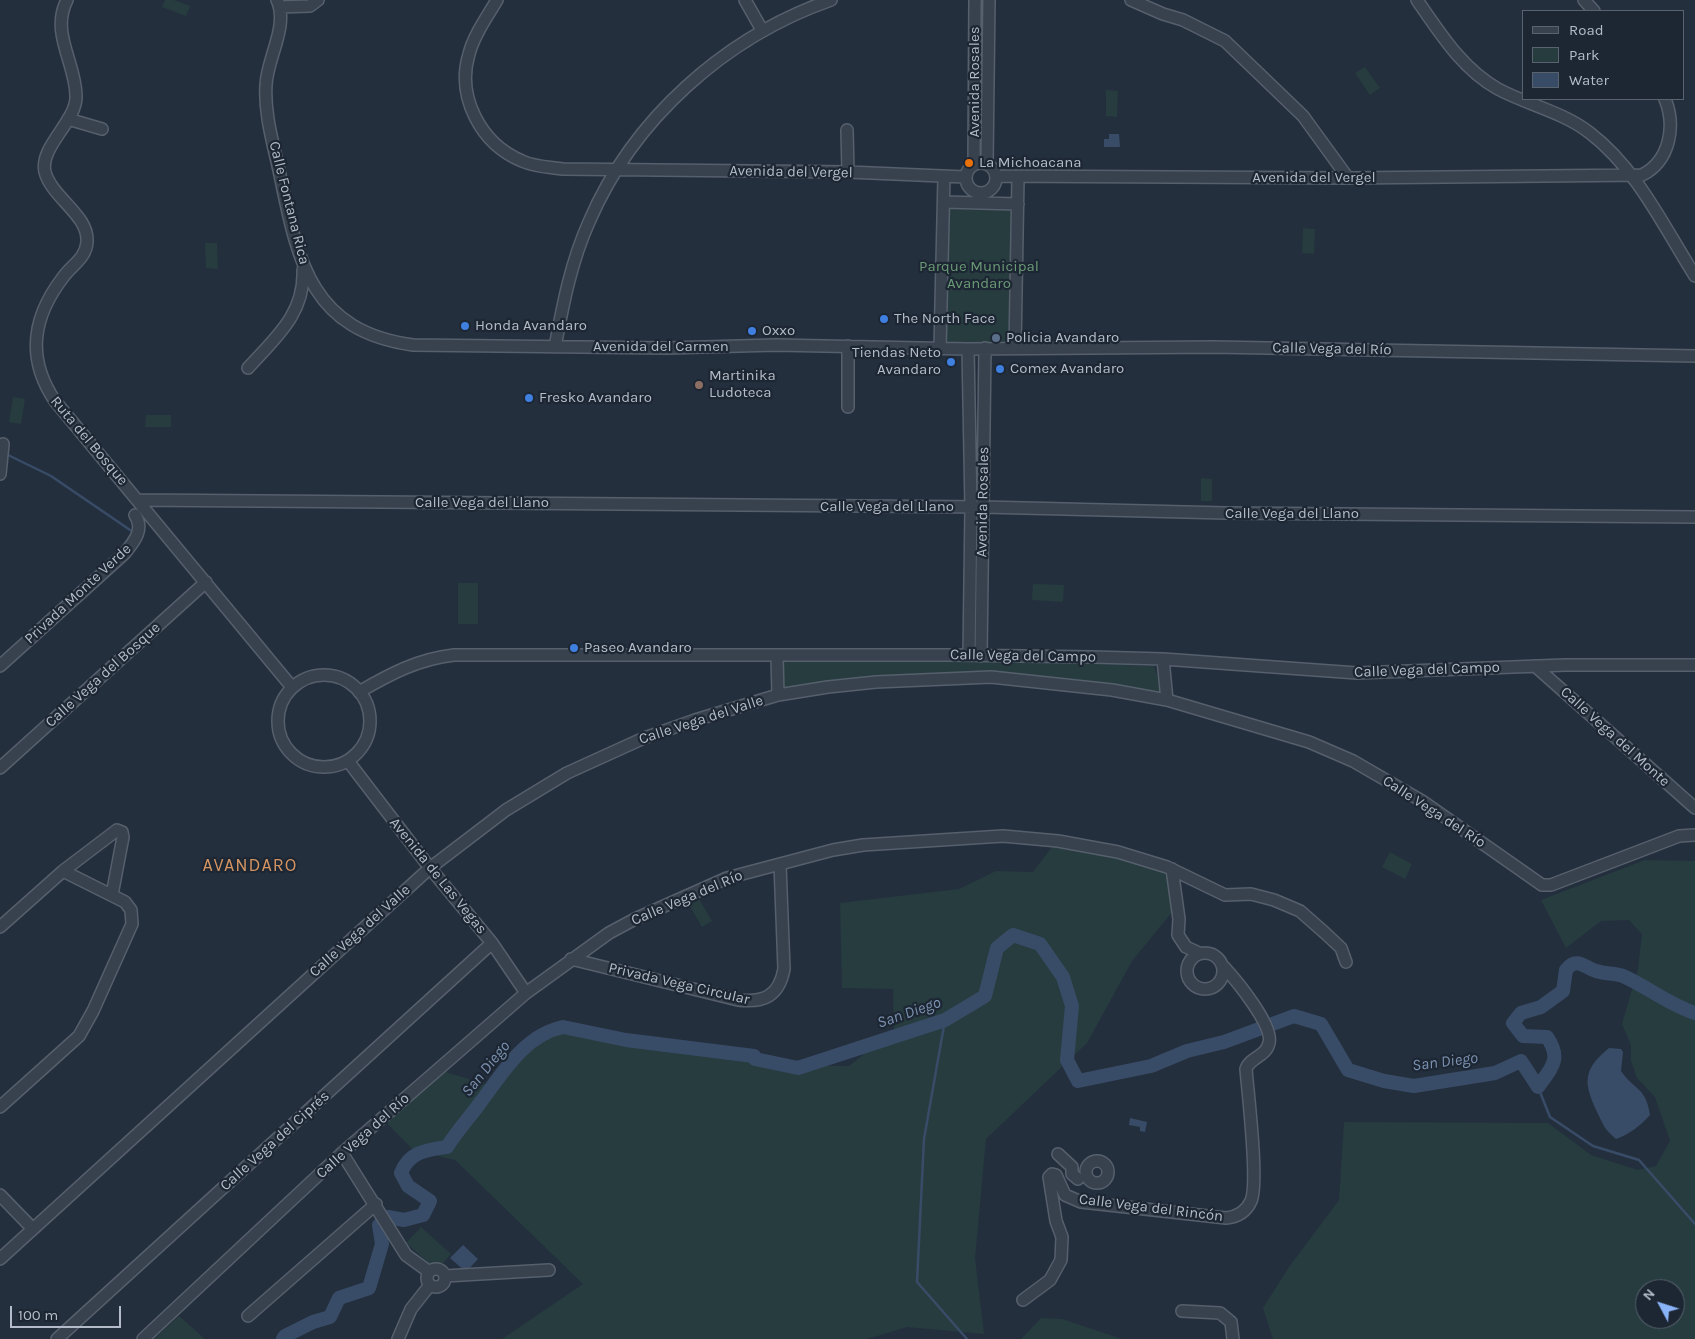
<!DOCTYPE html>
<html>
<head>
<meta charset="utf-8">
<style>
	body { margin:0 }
	#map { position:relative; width:1695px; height:1339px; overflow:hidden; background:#242f3e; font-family:Karla,sans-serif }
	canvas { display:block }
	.legend { position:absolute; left:1522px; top:10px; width:162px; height:90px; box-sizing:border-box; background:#1d2633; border:1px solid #59626f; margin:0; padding:6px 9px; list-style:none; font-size:15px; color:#b4bcc9 }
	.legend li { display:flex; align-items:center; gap:10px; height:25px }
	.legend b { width:25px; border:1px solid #59626f }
	.north { position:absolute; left:1635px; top:1279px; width:50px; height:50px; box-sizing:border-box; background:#1d2633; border:1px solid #59626f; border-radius:50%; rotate:310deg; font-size:14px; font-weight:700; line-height:20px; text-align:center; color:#b4bcc9 }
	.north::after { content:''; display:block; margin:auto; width:18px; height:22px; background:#8ab4f8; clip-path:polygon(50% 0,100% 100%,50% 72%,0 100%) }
	.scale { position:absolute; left:10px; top:1306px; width:111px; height:22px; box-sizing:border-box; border:2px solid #b4bcc9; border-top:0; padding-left:6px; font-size:15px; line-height:18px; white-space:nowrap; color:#b4bcc9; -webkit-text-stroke:4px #1d2633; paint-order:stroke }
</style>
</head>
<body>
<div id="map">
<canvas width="1695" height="1339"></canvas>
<ul class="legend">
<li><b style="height:6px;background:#38414e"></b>Road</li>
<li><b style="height:14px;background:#263c3f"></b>Park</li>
<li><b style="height:14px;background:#394c67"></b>Water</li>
</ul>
<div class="north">N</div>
<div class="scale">100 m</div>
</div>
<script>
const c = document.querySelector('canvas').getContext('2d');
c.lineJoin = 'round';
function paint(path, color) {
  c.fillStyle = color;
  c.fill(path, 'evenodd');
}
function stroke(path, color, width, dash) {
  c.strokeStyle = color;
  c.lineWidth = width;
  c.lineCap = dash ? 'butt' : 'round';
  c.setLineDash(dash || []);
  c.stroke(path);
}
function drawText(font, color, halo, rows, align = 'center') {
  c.font = font + ' Karla,sans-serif';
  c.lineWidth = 4.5;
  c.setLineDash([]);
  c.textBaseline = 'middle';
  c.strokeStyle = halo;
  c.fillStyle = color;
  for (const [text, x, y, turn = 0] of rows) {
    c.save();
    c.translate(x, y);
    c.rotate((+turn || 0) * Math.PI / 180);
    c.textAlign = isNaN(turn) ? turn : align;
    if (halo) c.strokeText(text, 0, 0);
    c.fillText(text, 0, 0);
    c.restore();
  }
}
paint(new Path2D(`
	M 165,0 L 174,0 L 190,6 L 186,16 L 162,7 Z
	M 1365,67 L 1380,88 L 1370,95 L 1355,73 Z
	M 1106,90 L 1118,91 L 1117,117 L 1106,116 Z
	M 945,206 L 1017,207 L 1013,344 L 943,343 Z
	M 1303,228 L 1315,229 L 1314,254 L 1302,253 Z
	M 205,243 L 217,243 L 218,269 L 206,268 Z
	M 13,397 L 25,399 L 21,424 L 9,422 Z
	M 146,415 L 171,415 L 171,427 L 145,427 Z
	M 1201,478 L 1212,479 L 1212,501 L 1201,501 Z
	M 458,583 L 478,583 L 478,624 L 458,624 Z
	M 1033,584 L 1064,585 L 1063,602 L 1032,600 Z
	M 778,657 L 947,659 L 1154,666 L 1165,698 L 1006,676 L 780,693 Z
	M 1058,839 L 1170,873 L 1173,911 L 1132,961 L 1087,1043 L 986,1139 L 975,1258 L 984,1334 L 907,1327 L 867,1339 L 502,1339 L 583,1284 L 455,1160 L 413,1150 L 385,1121 L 439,1070 L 488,1085 L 510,1060 L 539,1033 L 563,1024 L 627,1038 L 756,1055 L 756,1058 L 798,1066 L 849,1066 L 894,1030 L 893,989 L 842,988 L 840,903 L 959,889 L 996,871 L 1033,872 Z
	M 1390,852 L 1412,864 L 1405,879 L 1382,867 Z
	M 1645,860 L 1695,861 L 1695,1339 L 1273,1339 L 1263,1308 L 1289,1267 L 1339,1200 L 1344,1122 L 1548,1123 L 1591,1155 L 1638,1170 L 1656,1166 L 1670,1141 L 1655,1097 L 1637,1078 L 1631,1061 L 1631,1045 L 1622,1024 L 1638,969 L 1642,934 L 1629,920 L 1601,921 L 1566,948 L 1541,900 ZM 1645,1289 L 1675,1289 L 1675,1319 L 1645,1319 Z
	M 699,899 L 712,921 L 702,927 L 689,905 Z
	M 421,1227 L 451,1254 L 437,1270 L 406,1243 Z
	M 179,1316 L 205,1339 L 154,1339 Z
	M 1041,1318 L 1062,1319 L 1122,1339 L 1021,1339 Z`), '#263c3f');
paint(new Path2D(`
	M 1109,134 L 1119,134 L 1120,147 L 1104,147 L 1104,139 L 1109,139 Z
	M 1609,1048 L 1621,1049 L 1623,1052 L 1621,1071 C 1634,1090 1646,1087 1650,1115 C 1640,1126 1630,1134 1616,1139 C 1604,1128 1605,1128 1598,1114 C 1584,1084 1581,1071 1609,1048 Z
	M 1130,1118 L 1147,1122 L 1145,1132 L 1140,1131 L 1140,1127 L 1129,1125 Z
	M 463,1245 L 478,1259 L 466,1272 L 450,1258 Z`), '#394c67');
stroke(new Path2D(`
	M 6,454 L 51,476 L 133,532
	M 945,1020 L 924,1139 L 917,1282 L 967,1339
	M 1538,1087 L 1550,1117 L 1593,1146 L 1639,1160 L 1695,1224`), '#394c67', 2.5);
stroke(new Path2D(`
	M 283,1339 L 285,1336 L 313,1322 L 330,1317 L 339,1298 L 369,1288 L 382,1244 L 379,1225 L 388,1217 L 404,1220 L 423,1215 L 430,1201 L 408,1186 L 401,1173 C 409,1152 426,1150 447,1147 C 457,1131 469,1118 480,1103 C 502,1074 524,1035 563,1027 L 626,1040 L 754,1056 L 755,1059 L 798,1068 L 945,1020 L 985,996 L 997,948 L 1013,935 L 1040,944 L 1063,977 L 1072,1006 L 1067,1060 L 1078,1081 L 1151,1066 L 1187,1051 L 1224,1042 L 1294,1016 L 1321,1024 L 1348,1070 L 1384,1081 L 1414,1086 L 1495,1073 L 1521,1061 L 1538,1087 C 1552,1067 1562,1059 1547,1037 L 1523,1036 L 1513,1023 L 1521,1013 L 1541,1007 L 1563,991 L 1566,970 C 1577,956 1585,968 1596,971 C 1605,974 1615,973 1623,976 C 1648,987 1669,1005 1695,1013`), '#394c67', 14);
const minor = new Path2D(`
	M 67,0 C 50,33 76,63 76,96 C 77,121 39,147 45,172 C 52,198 89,215 87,242 C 86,258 72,265 64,276 C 32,317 26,358 55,401 L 291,686
	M 277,0 C 289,26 267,58 266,85 C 264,115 274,146 280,175 C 298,262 311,331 413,345 L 667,348 L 776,345 L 968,349 L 1214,347 L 1695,356
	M 497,0 C 487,17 474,35 469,54 C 456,97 481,144 522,161 C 535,167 549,167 563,169 L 848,172 L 965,177
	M 745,0 L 762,30
	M 1131,0 L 1163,14 L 1183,20 L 1225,41 L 1303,116 L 1348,178
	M 1417,0 C 1440,33 1462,69 1498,89 C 1528,105 1563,112 1590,133 C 1637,169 1664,227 1695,276
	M 1584,0 L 1594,11
	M 280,7 L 310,6 L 318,0
	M 68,119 L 102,129
	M 847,130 L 848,172
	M966 178a15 15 0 1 1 30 0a15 15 0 1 1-30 0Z
	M 987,163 L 989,0
	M 974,164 L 975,0
	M 996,176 L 1348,178 L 1642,175 C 1670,161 1676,126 1665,99
	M 945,202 L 1018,204
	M 848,346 L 848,407
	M 555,347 C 563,304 571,262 589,222 C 633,119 725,37 831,0
	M 940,348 L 944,176
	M 1015,348 L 1018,178
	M 968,349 L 971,508 L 969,655
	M 248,368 C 275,338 305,314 303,270
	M 0,474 L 3,444
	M 139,500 L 984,507 L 1225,513 L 1695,517
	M 981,656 L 985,348
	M 777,657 L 778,695
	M 1163,659 L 1167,700
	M 0,666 L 124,554 C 133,543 145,530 135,515
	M 1535,666 L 1695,808
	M278 721a46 46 0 1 1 92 0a46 46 0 1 1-92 0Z
	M 359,692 C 390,674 418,659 454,655 L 951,655 L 1093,657 L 1163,659 L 1357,673 L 1565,665 L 1695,665
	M 348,761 L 430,868 L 492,943 L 526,993
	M 0,768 L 206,582
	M 1172,869 L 1179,919 L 1178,935 L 1186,947 L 1199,953
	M 63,871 L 117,830 L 122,832 L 123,837 L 112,895
	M 0,927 L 63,871 L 125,902 L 131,910 L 132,924 L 93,1011 L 79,1036 L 0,1107
	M1187 971a18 18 0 1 1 36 0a18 18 0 1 1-36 0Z
	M 571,959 L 738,1000 C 764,1003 779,996 784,969 L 780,864
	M 342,1153 L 406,1255 L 428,1271
	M 1058,1154 L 1072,1167 L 1072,1174 L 1078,1179
	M1086 1172a11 11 0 1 1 22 0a11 11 0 1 1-22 0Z
	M 0,1195 L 33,1229
	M 0,1259 L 430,868 L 506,810 L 567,773 L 644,738 L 695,720 L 778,695 L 828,687 L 876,682 L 991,677 L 1112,690 L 1167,700 L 1309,742 L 1353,761 L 1422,801 L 1542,885 L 1551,885 L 1679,836 L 1695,835
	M427 1278a9 9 0 1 1 18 0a9 9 0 1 1-18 0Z
	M 445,1276 L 549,1270
	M 1023,1300 L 1050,1280 L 1061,1260 L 1062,1237 L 1056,1221 L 1049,1177 L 1052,1174 L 1056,1175 L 1065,1195 L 1081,1202 L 1226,1218 C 1237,1217 1246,1212 1251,1201 C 1259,1183 1248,1094 1246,1069 C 1250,1057 1266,1057 1269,1043 C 1274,1026 1236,980 1224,967
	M 1182,1311 L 1220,1313 L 1231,1322 L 1233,1339
	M 248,1316 L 376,1204
	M 57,1339 L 492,943
	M 143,1339 L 342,1153 L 526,993 L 609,933 L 635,919 L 727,878 L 833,850 L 863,845 L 1003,836 L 1058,841 L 1118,852 L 1167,867 L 1225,895 L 1251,894 L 1274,900 L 1300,911 L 1325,933 L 1341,948 L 1346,962
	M 398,1339 L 411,1309 L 430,1285`);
stroke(minor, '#565f6c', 14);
stroke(minor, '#38414e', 11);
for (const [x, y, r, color] of [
	[969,163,5,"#e8710a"],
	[884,319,5,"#3f7fe0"],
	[465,326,5,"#3f7fe0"],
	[752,331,5,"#3f7fe0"],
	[996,338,5,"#5c6f8a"],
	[951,362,5,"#3f7fe0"],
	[1000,369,5,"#3f7fe0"],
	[699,385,5,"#8d6e63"],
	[529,398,5,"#3f7fe0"],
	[574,648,5,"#3f7fe0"]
]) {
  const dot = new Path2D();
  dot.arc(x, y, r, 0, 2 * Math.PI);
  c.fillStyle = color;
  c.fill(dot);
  stroke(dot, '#1d2633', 2);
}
drawText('15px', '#b4bcc9', '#1d2633', [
	["Avenida Rosales",975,82,-90],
	["Avenida del Vergel",791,172,1],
	["Avenida del Vergel",1314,178],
	["Calle Fontana Rica",289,203,76],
	["Avenida del Carmen",661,347],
	["Calle Vega del Río",1332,349,1],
	["Ruta del Bosque",89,441,50],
	["Avenida Rosales",983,502,-89],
	["Calle Vega del Llano",482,503],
	["Calle Vega del Llano",887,507],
	["Calle Vega del Llano",1292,514],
	["Privada Monte Verde",78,594,-43],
	["Calle Vega del Campo",1023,656,1],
	["Calle Vega del Campo",1427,670,-2],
	["Calle Vega del Bosque",103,675,-42],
	["Calle Vega del Valle",701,720,-18],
	["Calle Vega del Monte",1615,737,42],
	["Calle Vega del Río",1434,812,33],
	["Avenida de Las Vegas",438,876,51],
	["Calle Vega del Río",687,898,-23],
	["Calle Vega del Valle",360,931,-42],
	["Privada Vega Circular",679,984,13],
	["Calle Vega del Río",363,1136,-42],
	["Calle Vega del Ciprés",275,1141,-42],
	["Calle Vega del Rincón",1151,1208,7]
]);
drawText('15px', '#b4bcc9', '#1d2633', [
	["La Michoacana",979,163],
	["The North Face",894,319],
	["Honda Avandaro",475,326],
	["Oxxo",762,331],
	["Policia Avandaro",1006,338],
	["Tiendas Neto",941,353,"right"],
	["Avandaro",941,370,"right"],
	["Comex Avandaro",1010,369],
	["Martinika",709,376],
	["Ludoteca",709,393],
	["Fresko Avandaro",539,398],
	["Paseo Avandaro",584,648]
], 'left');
drawText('15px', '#6b9a76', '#1d2633', [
	["Parque Municipal",979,267],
	["Avandaro",979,284]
]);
drawText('italic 16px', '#7c92b1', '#1d2633', [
	["San Diego",909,1013,-19],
	["San Diego",1445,1062,-7],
	["San Diego",486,1069,-51]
]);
c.letterSpacing = '1px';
drawText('18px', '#d59563', '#1d2633', [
	["AVANDARO",250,866]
]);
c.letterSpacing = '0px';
</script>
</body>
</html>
